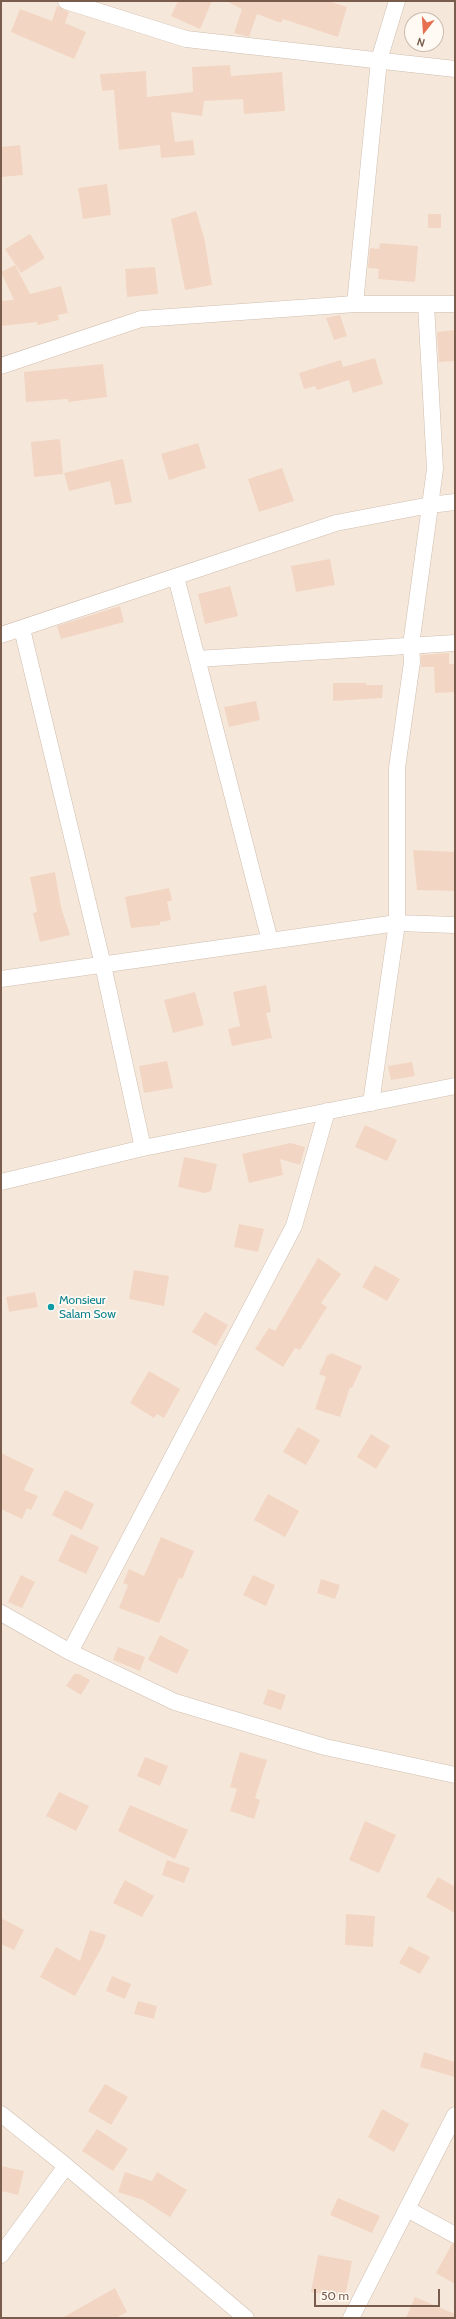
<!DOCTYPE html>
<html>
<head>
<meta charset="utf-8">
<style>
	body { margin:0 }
	#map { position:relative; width:456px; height:2319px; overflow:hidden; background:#fdf6ec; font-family:Cabin,sans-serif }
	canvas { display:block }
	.frame { position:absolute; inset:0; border:2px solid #7a5c4d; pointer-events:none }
	.north { position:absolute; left:404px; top:12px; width:40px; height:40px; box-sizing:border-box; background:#fffaf3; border:1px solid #cabbb1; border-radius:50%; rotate:197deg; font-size:11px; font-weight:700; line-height:16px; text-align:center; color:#7a5c4d }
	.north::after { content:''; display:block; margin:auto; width:14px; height:18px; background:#e76f51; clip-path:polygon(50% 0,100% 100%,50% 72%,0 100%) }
	.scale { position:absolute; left:314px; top:2289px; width:126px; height:18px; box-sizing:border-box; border:2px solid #7a5c4d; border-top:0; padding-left:5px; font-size:12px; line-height:14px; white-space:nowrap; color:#7a5c4d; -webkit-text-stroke:3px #fffaf3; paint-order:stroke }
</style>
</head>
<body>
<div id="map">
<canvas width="456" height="2319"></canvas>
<div class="frame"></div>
<div class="north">N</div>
<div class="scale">50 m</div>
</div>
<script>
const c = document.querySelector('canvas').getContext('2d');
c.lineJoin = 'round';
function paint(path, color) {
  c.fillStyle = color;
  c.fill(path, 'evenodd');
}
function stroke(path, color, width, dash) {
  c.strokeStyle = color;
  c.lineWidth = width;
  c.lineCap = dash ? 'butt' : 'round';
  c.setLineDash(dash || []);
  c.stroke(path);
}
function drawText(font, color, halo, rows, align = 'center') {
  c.font = font + ' Cabin,sans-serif';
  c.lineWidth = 3.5;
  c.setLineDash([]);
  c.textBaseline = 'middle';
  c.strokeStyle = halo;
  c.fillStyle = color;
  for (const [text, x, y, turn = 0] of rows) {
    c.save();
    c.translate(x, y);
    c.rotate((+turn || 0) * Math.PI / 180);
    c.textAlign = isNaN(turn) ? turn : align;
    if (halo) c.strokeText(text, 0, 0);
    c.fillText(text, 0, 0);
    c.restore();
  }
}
paint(new Path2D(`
	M 1,1 L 455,1 L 455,2318 L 1,2318 ZM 412,20 L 436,20 L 436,44 L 412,44 Z`), '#f5e8da');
paint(new Path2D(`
	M 178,1 L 212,1 L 200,29 L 171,16 Z
	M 226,1 L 328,1 L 347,7 L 338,37 L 283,19 L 281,23 L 257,14 L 249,37 L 234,33 L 242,9 Z
	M 57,6 L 69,12 L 65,23 L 86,32 L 74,59 L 11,32 L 20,9 L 52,21 Z
	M 230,65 L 231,76 L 282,72 L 285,111 L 244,114 L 243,99 L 204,101 L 202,116 L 171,112 L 175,142 L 193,140 L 195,155 L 161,158 L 160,145 L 119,150 L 114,90 L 102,91 L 100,74 L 146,71 L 147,97 L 193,92 L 192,67 Z
	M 20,145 L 23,175 L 1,177 L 1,147 Z
	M 107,184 L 111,215 L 83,219 L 78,188 Z
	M 196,211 L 204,237 L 212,285 L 185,290 L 171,219 Z
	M 428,214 L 441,214 L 441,228 L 428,228 Z
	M 30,234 L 45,258 L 21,273 L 5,249 Z
	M 380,243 L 418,246 L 415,282 L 378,279 L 379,269 L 368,268 L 370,248 L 379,249 Z
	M 15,265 L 30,294 L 61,286 L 68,313 L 58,315 L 59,320 L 38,325 L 37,322 L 1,326 L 1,301 L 14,300 L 1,272 Z
	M 155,267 L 158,294 L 127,297 L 125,269 Z
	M 340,315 L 347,336 L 334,340 L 326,318 Z
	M 455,330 L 455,361 L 439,362 L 437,332 Z
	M 375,358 L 383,384 L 353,393 L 349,380 L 317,390 L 315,386 L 304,389 L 299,373 L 341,360 L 343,367 Z
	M 103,364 L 107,397 L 68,402 L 68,399 L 26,402 L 24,372 Z
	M 60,439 L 63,474 L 34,477 L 31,442 Z
	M 198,443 L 206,468 L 169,480 L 161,454 Z
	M 123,459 L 132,502 L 115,505 L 110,481 L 69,491 L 64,473 Z
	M 282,468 L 294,501 L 259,512 L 248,479 Z
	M 330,559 L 335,585 L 296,592 L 291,566 Z
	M 230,586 L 238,616 L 205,624 L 198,594 Z
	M 120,606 L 124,622 L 61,639 L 57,626 Z
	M 449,653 L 449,664 L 455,664 L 455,692 L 435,693 L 434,667 L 421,667 L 421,655 Z
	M 333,683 L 366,683 L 366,685 L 383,685 L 382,698 L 333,701 Z
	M 256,701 L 260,720 L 229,727 L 224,707 Z
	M 413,850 L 455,852 L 455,891 L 417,890 Z
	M 55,872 L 61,907 L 70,935 L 40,942 L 33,913 L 37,912 L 30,877 Z
	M 169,888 L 172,900 L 167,902 L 171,920 L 160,922 L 160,925 L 131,928 L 125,897 Z
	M 266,985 L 271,1012 L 266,1013 L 272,1038 L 232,1046 L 228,1029 L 240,1026 L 233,992 Z
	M 195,992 L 204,1025 L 173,1033 L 164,1000 Z
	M 167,1061 L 173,1088 L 144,1093 L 139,1066 Z
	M 412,1062 L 415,1076 L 391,1080 L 388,1066 Z
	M 365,1125 L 397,1140 L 387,1161 L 355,1147 Z
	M 290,1143 L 305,1147 L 300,1165 L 280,1159 L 283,1175 L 249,1183 L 242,1154 Z
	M 184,1157 L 217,1164 L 211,1191 L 205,1193 L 178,1187 Z
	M 239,1224 L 264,1229 L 258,1252 L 234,1247 Z
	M 318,1258 L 341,1274 L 321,1303 L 327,1307 L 300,1350 L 295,1348 L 283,1367 L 255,1349 L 269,1328 L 275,1331 Z
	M 375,1265 L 400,1279 L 387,1301 L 362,1287 Z
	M 134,1270 L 169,1276 L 164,1306 L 129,1299 Z
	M 35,1292 L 38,1307 L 9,1312 L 6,1297 Z
	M 205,1312 L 228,1325 L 216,1346 L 192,1332 Z
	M 331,1353 L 362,1366 L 352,1388 L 350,1387 L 340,1417 L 315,1409 L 326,1377 L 319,1374 L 328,1354 L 330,1355 Z
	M 149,1371 L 180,1389 L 164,1418 L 157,1414 L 154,1418 L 130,1403 Z
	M 298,1427 L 320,1440 L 306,1465 L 283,1452 Z
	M 371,1434 L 390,1446 L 376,1469 L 357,1457 Z
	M 1,1453 L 34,1469 L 24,1490 L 38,1496 L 31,1510 L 27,1508 L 22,1519 L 1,1509 Z
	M 65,1490 L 94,1504 L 82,1530 L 52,1515 Z
	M 268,1494 L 299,1511 L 285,1537 L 254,1520 Z
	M 71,1534 L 99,1547 L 86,1574 L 58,1561 Z
	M 161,1537 L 194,1551 L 182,1579 L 179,1578 L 159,1623 L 119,1608 L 128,1585 L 123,1583 L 129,1569 L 144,1576 Z
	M 21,1575 L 35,1582 L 22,1608 L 8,1602 Z
	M 253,1575 L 275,1585 L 266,1606 L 243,1595 Z
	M 321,1579 L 340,1585 L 335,1599 L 317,1593 Z
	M 160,1635 L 189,1650 L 177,1674 L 148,1660 Z
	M 118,1647 L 145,1657 L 140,1671 L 113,1660 Z
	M 74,1674 L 79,1674 L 90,1680 L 81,1695 L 66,1686 Z
	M 268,1689 L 286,1695 L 281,1710 L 263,1704 Z
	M 240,1752 L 267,1760 L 255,1798 L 260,1800 L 254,1819 L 230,1811 L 237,1789 L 230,1787 Z
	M 145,1757 L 168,1766 L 160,1786 L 137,1776 Z
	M 59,1792 L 89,1806 L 76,1831 L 46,1816 Z
	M 130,1805 L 188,1830 L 175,1859 L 118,1831 Z
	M 365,1821 L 396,1835 L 379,1873 L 349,1860 Z
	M 167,1860 L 190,1868 L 184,1883 L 162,1875 Z
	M 438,1877 L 455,1887 L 455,1913 L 426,1897 Z
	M 125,1880 L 154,1896 L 142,1917 L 113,1903 Z
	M 346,1914 L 375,1916 L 373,1947 L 345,1945 Z
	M 1,1918 L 24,1930 L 14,1950 L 1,1944 Z
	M 90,1930 L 106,1935 L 102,1947 L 75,1996 L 40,1977 L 56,1947 L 80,1961 Z
	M 409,1946 L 430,1957 L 420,1974 L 399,1963 Z
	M 112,1976 L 131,1984 L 125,1999 L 106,1991 Z
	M 138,2001 L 157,2006 L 154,2019 L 134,2014 Z
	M 424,2052 L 455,2062 L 455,2077 L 420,2067 Z
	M 105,2084 L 128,2097 L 111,2125 L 88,2111 Z
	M 382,2109 L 409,2124 L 394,2152 L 368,2137 Z
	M 97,2129 L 128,2149 L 113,2171 L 82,2151 Z
	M 1,2166 L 24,2171 L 18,2195 L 1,2191 Z
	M 125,2172 L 152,2181 L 157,2172 L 187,2190 L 170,2217 L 143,2200 L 118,2192 Z
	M 338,2198 L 380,2216 L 372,2233 L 330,2215 Z
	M 452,2244 L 455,2244 L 455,2284 L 436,2273 Z
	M 318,2255 L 352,2261 L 345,2298 L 311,2292 Z
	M 115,2288 L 127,2312 L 116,2318 L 62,2318 Z
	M 415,2297 L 455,2314 L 455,2318 L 406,2318 Z`), '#f3d5c3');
const street = new Path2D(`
	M 66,1 L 186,39 L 455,69
	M 355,304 L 379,60 L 397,1
	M 1,366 L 141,319 L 355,304 L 455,304
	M 176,577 L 270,941
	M 22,629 L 103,965 L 143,1148
	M 1,635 L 336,523 L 430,505 L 455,502
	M 197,659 L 455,643
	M 1,979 L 397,923 L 455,925
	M 371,1103 L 397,923 L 397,768 L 412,662 L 411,645 L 435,469 L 426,304
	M 1,1182 L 143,1148 L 455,1086
	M 1,1613 L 70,1652 L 175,1702 L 325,1747 L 455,1775
	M 70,1652 L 294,1226 L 327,1111
	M 1,2114 L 66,2166 L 246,2318
	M 407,2209 L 455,2235
	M 1,2255 L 66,2166
	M 351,2318 L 455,2115`);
stroke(street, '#d1beb0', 17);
stroke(street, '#fff', 16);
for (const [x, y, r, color] of [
	[51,1307,4,"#0f9aa8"]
]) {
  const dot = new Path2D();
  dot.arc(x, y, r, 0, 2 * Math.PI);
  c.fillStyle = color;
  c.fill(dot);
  stroke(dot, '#fffaf3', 1.5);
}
drawText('12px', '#0d838f', '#fffaf3', [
	["Monsieur",59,1300],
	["Salam Sow",59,1314]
], 'left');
</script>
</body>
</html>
